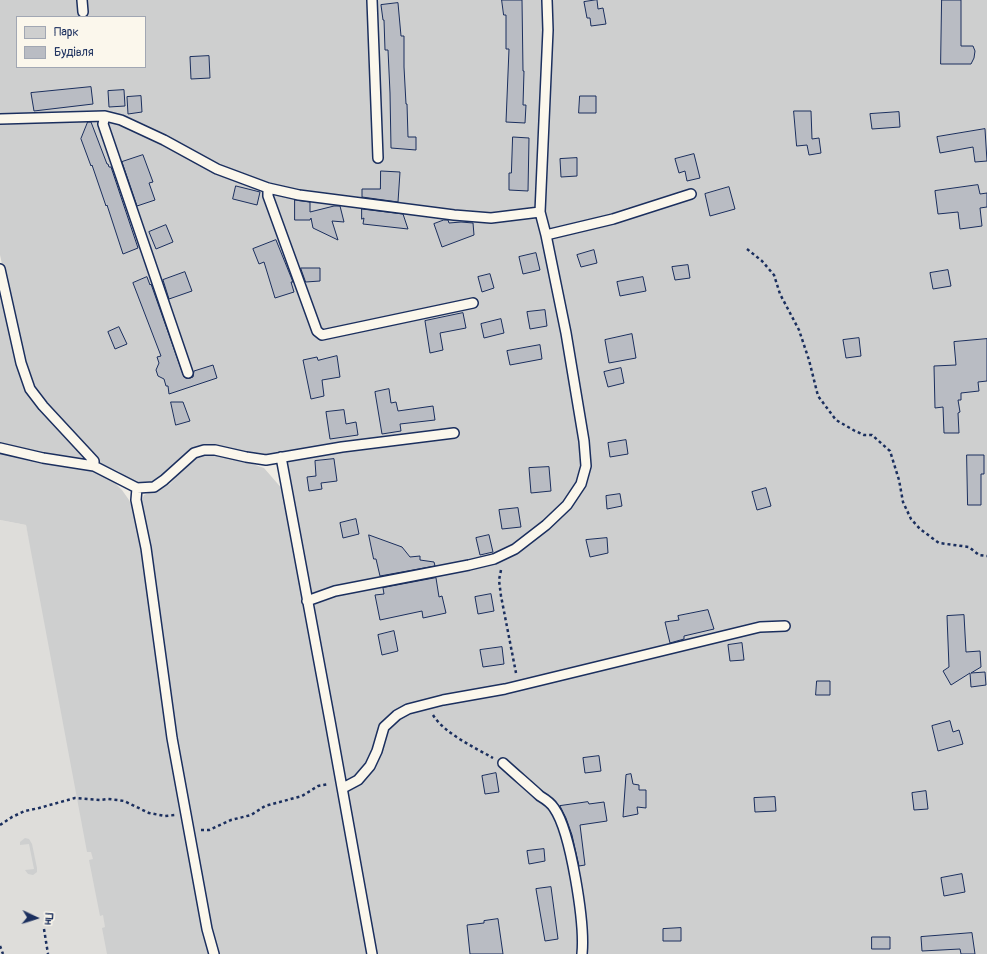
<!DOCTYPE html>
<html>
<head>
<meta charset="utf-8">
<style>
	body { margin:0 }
	#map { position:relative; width:987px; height:954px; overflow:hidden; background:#eeebe4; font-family:Pangolin,sans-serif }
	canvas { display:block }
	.legend { position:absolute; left:16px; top:16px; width:130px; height:52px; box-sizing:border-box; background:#fbf7ec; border:1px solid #a1a7b3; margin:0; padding:5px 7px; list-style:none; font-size:12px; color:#1b2f5e }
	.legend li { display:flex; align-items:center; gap:8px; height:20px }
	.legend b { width:20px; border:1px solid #a1a7b3 }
	.north { position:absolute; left:16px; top:898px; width:40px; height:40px; -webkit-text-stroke:3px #fbf7ec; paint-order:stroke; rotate:94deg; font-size:11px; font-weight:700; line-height:16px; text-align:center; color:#1b2f5e }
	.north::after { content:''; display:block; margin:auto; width:14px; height:18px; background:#1b2f5e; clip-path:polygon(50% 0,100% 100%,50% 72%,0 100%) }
</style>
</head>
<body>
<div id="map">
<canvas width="987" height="954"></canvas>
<ul class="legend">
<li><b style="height:11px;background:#cecfcf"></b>Парк</li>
<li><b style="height:11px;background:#b9bcc3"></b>Будівля</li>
</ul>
<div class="north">Пн</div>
</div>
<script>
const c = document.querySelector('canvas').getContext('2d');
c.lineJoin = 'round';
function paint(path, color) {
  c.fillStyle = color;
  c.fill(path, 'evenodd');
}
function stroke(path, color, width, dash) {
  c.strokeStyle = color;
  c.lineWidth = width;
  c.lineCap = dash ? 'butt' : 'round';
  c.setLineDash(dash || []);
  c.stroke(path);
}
paint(new Path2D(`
	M 0,520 L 26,525 L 125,954 L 0,954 Z`), '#deddda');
paint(new Path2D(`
	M 0,0 L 987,0 L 987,954 L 376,954 L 284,453 L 255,457 L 232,448 L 217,446 L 191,451 L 158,478 L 151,482 L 140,484 L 126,477 L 118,471 L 101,464 L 62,423 L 35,392 L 25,370 L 0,255 ZM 17,17 L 145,17 L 145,67 L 17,67 Z
	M 0,281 L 27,387 L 91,462 L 0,444 Z
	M 0,452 L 32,459 L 98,471 L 110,478 L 122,490 L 129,500 L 136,516 L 141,542 L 210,954 L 107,954 L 102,928 L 105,927 L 103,915 L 100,916 L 89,860 L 93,859 L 91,852 L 87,852 L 26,525 L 0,520 Z
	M 210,452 L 221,453 L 264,468 L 284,491 L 305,615 L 320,682 L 368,954 L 216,954 L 181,773 L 141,502 L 144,495 L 170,484 L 191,461 L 200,455 Z
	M 25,838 L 29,839 L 32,844 L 37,868 L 37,872 L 33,875 L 28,874 L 25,870 L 34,869 L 29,844 L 20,845 L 20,842 Z`), '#cecfcf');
const building = new Path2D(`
	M 502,0 L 522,0 L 523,71 L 524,71 L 523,105 L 526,105 L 525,123 L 506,122 L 509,49 L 506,49 L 506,15 L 504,15 Z
	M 597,0 L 598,9 L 603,8 L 606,24 L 591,26 L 590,18 L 587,18 L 584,2 Z
	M 942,0 L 961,0 L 961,46 L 973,46 L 975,51 L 974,58 L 971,64 L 941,64 Z
	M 398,3 L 401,36 L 404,36 L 404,67 L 406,104 L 407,104 L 408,137 L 416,137 L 416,150 L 391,148 L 390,93 L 388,50 L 385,50 L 384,20 L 383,20 L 381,5 Z
	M 209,56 L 210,78 L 191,79 L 190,57 Z
	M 91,87 L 93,104 L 34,111 L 31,93 Z
	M 124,90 L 125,106 L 109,107 L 108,91 Z
	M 141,96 L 142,112 L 128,114 L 127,97 Z
	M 580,96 L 596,96 L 596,113 L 579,113 Z
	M 794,111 L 811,111 L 812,139 L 819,138 L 821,153 L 809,155 L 807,145 L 797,146 Z
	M 899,112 L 900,127 L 872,129 L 870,114 Z
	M 88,122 L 91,122 L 107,164 L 108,164 L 109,167 L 111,167 L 138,248 L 123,254 L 107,205 L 106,206 L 92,165 L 91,166 L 81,139 Z
	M 985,129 L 987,161 L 975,162 L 973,147 L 940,153 L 937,137 Z
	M 513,137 L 529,138 L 528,191 L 509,190 L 509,173 L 511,173 Z
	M 694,154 L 700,178 L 687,181 L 685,171 L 679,173 L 675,159 Z
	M 143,155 L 153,182 L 149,183 L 155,200 L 137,206 L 122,162 Z
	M 577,158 L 577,176 L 561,177 L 560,159 Z
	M 381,171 L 400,172 L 398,202 L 362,197 L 362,189 L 380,189 Z
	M 978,185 L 980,194 L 987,193 L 987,207 L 980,208 L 982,226 L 960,229 L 958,212 L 938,214 L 935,191 Z
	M 236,186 L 260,192 L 257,205 L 233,199 Z
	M 729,187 L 735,209 L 710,216 L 705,194 Z
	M 295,200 L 310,202 L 310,212 L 334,206 L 340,206 L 344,222 L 332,221 L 338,240 L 313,228 L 311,218 L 310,220 L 295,220 Z
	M 362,209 L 403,214 L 408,229 L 363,224 L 364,218 L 362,219 Z
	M 444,220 L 448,220 L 449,223 L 461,222 L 473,223 L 474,235 L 442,247 L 434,224 Z
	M 166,225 L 173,242 L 156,249 L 149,232 Z
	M 276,240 L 293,282 L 291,282 L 294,292 L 275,298 L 264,262 L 259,264 L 253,249 Z
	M 594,250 L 597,263 L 581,267 L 577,255 Z
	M 536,253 L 540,270 L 523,274 L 519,257 Z
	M 688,265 L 690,278 L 675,280 L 672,267 Z
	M 301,268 L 320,268 L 320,281 L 306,282 Z
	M 948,270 L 951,286 L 933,289 L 930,273 Z
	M 185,272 L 192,291 L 169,299 L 163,280 Z
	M 490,274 L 494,288 L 482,292 L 478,277 Z
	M 147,277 L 150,285 L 151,284 L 184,377 L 190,378 L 193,377 L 194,371 L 213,365 L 217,378 L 169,394 L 168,386 L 166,386 L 164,379 L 158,376 L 156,370 L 159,363 L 157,357 L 161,356 L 133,283 Z
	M 643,277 L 646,291 L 620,296 L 617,282 Z
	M 545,310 L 547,326 L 530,329 L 527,312 Z
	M 463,313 L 466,328 L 440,333 L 443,350 L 430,353 L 425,321 Z
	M 501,319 L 504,333 L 484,338 L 481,324 Z
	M 119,327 L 127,344 L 115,349 L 108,332 Z
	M 632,334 L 636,358 L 609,363 L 605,340 Z
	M 859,338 L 861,356 L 846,358 L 843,340 Z
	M 987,339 L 987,381 L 978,382 L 979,391 L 961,393 L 961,400 L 958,400 L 960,412 L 958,413 L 959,433 L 944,433 L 943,407 L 935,408 L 934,366 L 956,365 L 954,342 Z
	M 540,345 L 542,359 L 510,365 L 507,351 Z
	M 337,356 L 340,377 L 322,380 L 324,396 L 311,399 L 303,360 L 317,357 L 318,360 Z
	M 621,368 L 624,383 L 608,387 L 604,372 Z
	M 389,389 L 391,403 L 396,402 L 398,411 L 433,406 L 435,420 L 400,424 L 401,431 L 382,434 L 375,392 Z
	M 171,402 L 183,402 L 190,421 L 176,425 Z
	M 344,410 L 346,424 L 356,422 L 358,435 L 330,439 L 326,412 Z
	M 626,440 L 628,454 L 610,457 L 608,443 Z
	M 967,455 L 984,455 L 984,474 L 981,474 L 981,505 L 968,505 Z
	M 334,459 L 337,481 L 321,483 L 322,489 L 309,491 L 307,477 L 316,476 L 315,461 Z
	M 549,467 L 551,491 L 531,493 L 529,468 Z
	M 766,488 L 771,506 L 757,510 L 752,492 Z
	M 620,494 L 622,506 L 607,509 L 606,496 Z
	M 518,508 L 521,527 L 502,529 L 499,510 Z
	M 356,519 L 359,534 L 343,538 L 340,523 Z
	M 369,535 L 402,547 L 410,557 L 420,556 L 420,560 L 434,562 L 435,566 L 380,576 L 376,559 L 374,559 Z
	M 489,535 L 493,552 L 480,555 L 476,538 Z
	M 607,538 L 608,553 L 590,557 L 586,540 Z
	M 436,578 L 439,597 L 442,596 L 446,613 L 423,618 L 422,611 L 380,620 L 375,595 L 384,594 L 383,588 Z
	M 491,594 L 494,611 L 478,614 L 475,597 Z
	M 708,610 L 714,629 L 684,636 L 684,639 L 670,643 L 665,622 L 679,620 L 678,616 Z
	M 964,615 L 966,652 L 980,651 L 981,667 L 971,673 L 985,672 L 986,685 L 971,687 L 970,673 L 951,685 L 943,671 L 949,667 L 947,616 Z
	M 394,631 L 398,651 L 382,655 L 378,635 Z
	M 742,643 L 744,660 L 730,661 L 728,645 Z
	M 502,647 L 504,664 L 483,667 L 480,650 Z
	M 817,681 L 830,681 L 830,695 L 816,695 Z
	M 950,721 L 953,732 L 959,730 L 963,744 L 938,751 L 932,726 Z
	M 599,756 L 601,771 L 585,773 L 583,758 Z
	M 496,773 L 499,792 L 485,794 L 482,776 Z
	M 631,774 L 633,784 L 639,785 L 639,790 L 646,790 L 646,808 L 637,807 L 638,814 L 623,817 L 626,775 Z
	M 926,791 L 928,809 L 914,810 L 912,793 Z
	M 775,797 L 776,811 L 755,812 L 754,798 Z
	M 588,802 L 589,804 L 604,802 L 607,821 L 580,825 L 585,865 L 579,866 L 572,835 L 566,818 L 560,806 Z
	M 544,849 L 545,861 L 529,864 L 527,851 Z
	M 962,874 L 965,892 L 944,896 L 941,878 Z
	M 551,887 L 558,939 L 545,941 L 536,889 Z
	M 498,919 L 503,954 L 470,954 L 467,925 L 484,923 L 484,921 Z
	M 681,928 L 681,941 L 663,941 L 663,929 Z
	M 972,933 L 975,954 L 961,954 L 960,949 L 922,951 L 921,937 Z
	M 872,937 L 890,937 L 890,949 L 872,949 Z`);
paint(building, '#b9bcc3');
stroke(building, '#1b2f5e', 1);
const service = new Path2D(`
	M 82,0 L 83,12
	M 372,0 L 378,158
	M 547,0 L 548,30 L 540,212 L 546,235 L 613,219 L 691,194
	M 105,116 L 103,124 L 188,373
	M 0,119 L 105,116 L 121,120 L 164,140 L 217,169 L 268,188 L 299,195 L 454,215 L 491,218 L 540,212
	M 268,188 L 268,196 L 317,331 L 322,335 L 473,303
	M 0,269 L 21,363 L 30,389 L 43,406 L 94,461 L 94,466 L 137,488 L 136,500 L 146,548 L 172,738 L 207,929 L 214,954
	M 0,448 L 43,458 L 94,466
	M 281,457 L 330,721 L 372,954
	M 137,488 L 154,487 L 164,480 L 194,453 L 204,450 L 215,450 L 246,457 L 266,460 L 342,447 L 454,433
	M 307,601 L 335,591 L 469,565 L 494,559 L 515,549 L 546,525 L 567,505 L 581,484 L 586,466 L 584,441 L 566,333 L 546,235
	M 503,763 C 515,774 528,785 540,796 C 545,799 551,803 554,808 C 571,832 585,924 582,954
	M 343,788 L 358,780 L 370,766 L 377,751 L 384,727 L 397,715 L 408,709 L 443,700 L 505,689 L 760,627 L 785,626`);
stroke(service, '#1b2f5e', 12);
stroke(new Path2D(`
	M 747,249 L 762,261 L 774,275 L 780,294 L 799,330 L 809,360 L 818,396 L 836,420 L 855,431 L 864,435 L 872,435 L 890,451 L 899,480 L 903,502 L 911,519 L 920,529 L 939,543 L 969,547 L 979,555 L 987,556
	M 501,570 L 499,580 L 501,596 L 516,673
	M 433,715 C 445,734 474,747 493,758
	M 0,825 L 12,817 L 25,811 L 39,808 L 75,798 L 100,800 L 108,799 L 118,800 L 124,801 L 149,813 L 165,816 L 175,815
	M 201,830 L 209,830 L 231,820 L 251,815 L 265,806 L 302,796 L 318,786 L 329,784
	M 44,929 L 48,954
	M 0,946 L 3,954`), '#1b2f5e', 2.5, [3, 3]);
stroke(service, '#fbf7ec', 9);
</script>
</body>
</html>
